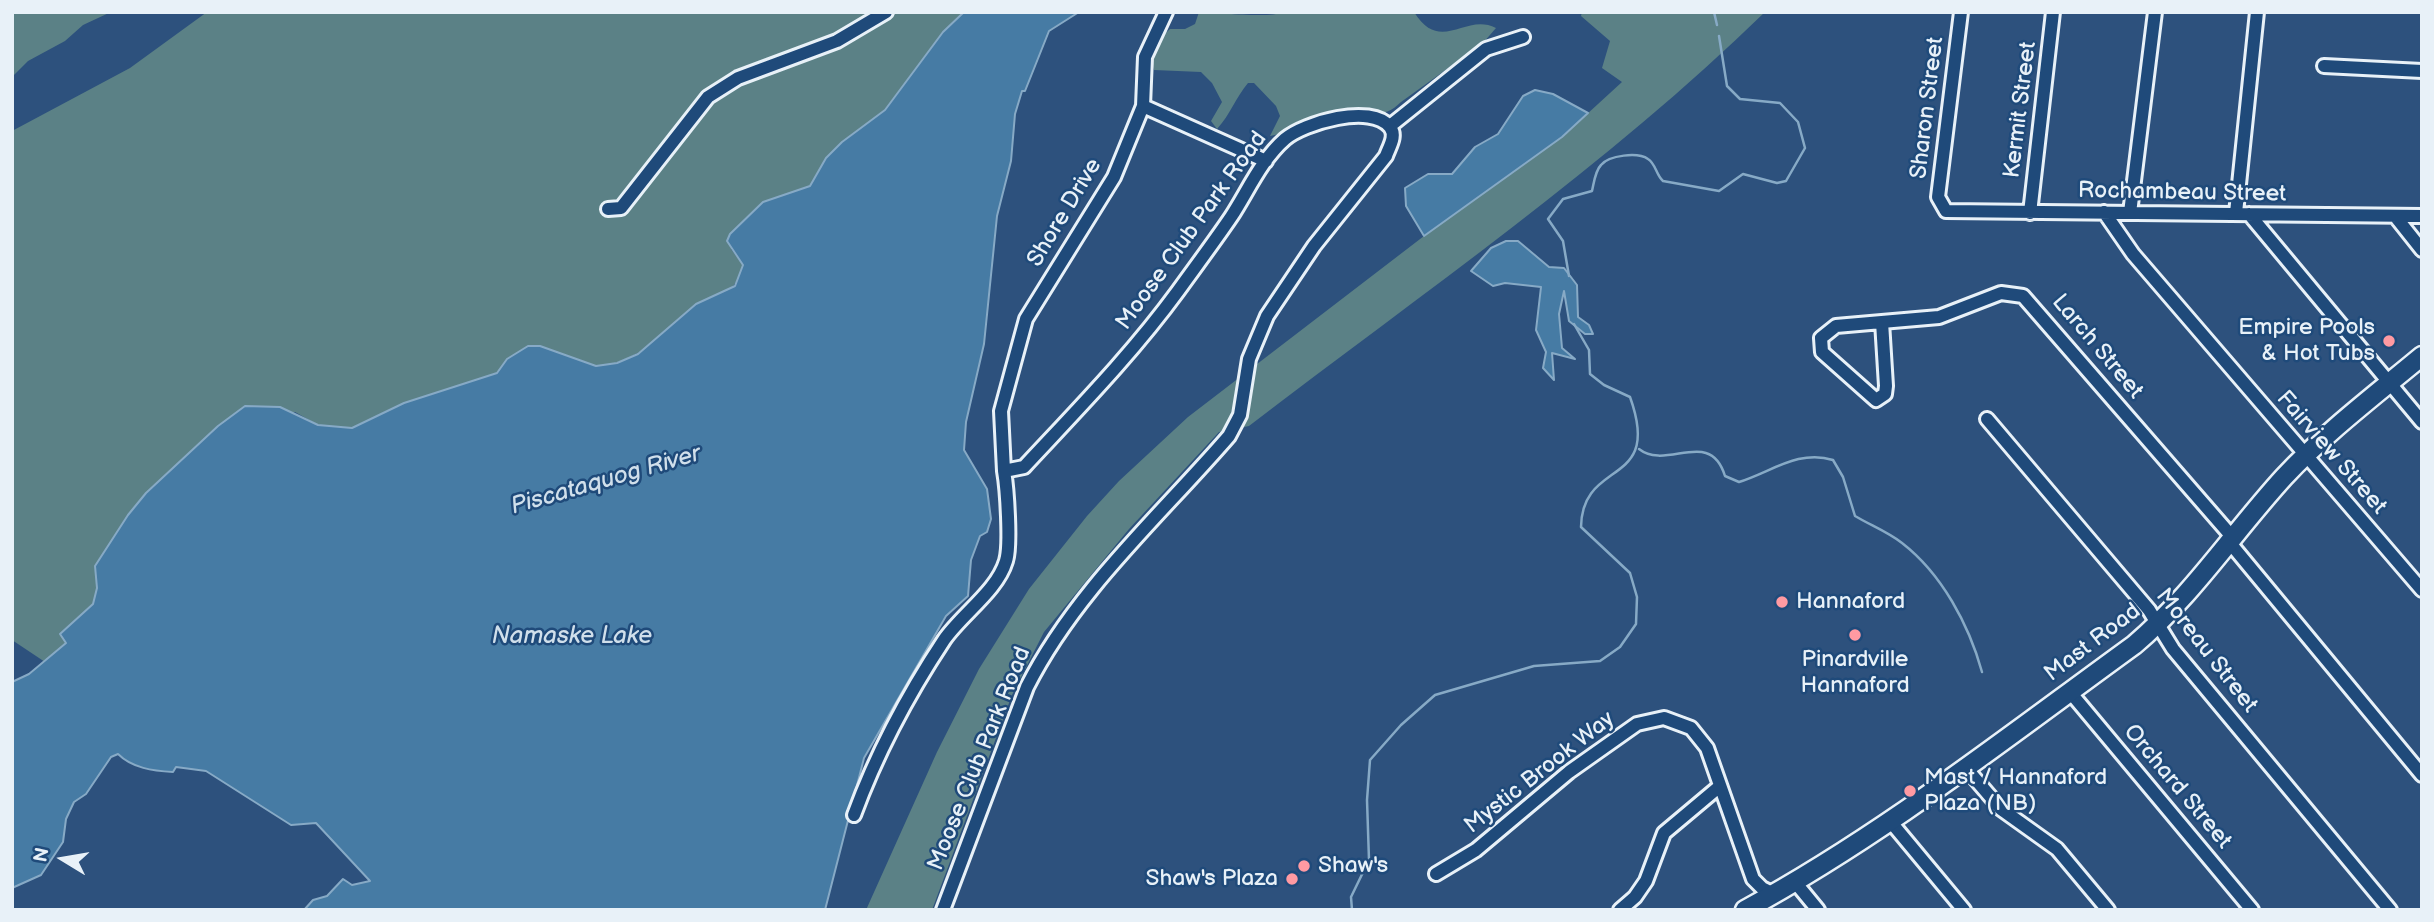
<!DOCTYPE html>
<html>
<head>
<meta charset="utf-8">
<style>
	body { margin:0 }
	#map { position:relative; width:2434px; height:922px; overflow:hidden; background:#2d517d; font-family:"Balsamiq Sans",sans-serif }
	canvas { display:block }
	.frame { position:absolute; inset:0; border:14px solid #e8f1f8; pointer-events:none }
	.north { position:absolute; left:28px; top:824px; width:70px; height:70px; -webkit-text-stroke:5px #1f4a7a; paint-order:stroke; rotate:281deg; font-size:19px; font-weight:700; line-height:28px; text-align:center; color:#e8f1f8 }
	.north::after { content:''; display:block; margin:auto; width:24px; height:32px; background:#e8f1f8; clip-path:polygon(50% 0,100% 100%,50% 72%,0 100%) }
</style>
</head>
<body>
<div id="map">
<canvas width="2434" height="922"></canvas>
<div class="frame"></div>
<div class="north">N</div>
</div>
<script>
const c = document.querySelector('canvas').getContext('2d');
c.lineJoin = 'round';
function paint(path, color) {
  c.fillStyle = color;
  c.fill(path, 'evenodd');
}
function stroke(path, color, width, dash) {
  c.strokeStyle = color;
  c.lineWidth = width;
  c.lineCap = dash ? 'butt' : 'round';
  c.setLineDash(dash || []);
  c.stroke(path);
}
function drawText(font, color, halo, rows, align = 'center') {
  c.font = font + ' "Balsamiq Sans",sans-serif';
  c.lineWidth = 5;
  c.setLineDash([]);
  c.textBaseline = 'middle';
  c.strokeStyle = halo;
  c.fillStyle = color;
  for (const [text, x, y, turn = 0] of rows) {
    c.save();
    c.translate(x, y);
    c.rotate((+turn || 0) * Math.PI / 180);
    c.textAlign = isNaN(turn) ? turn : align;
    if (halo) c.strokeText(text, 0, 0);
    c.fillText(text, 0, 0);
    c.restore();
  }
}
paint(new Path2D(`
	M 12,12 L 111,12 L 83,25 L 65,41 L 28,61 L 12,77 Z
	M 207,12 L 964,12 L 943,32 L 885,110 L 842,142 L 826,158 L 810,186 L 763,202 L 730,234 L 731,249 L 743,265 L 741,276 L 730,290 C 698,312 633,368 595,366 C 576,364 558,352 540,346 L 507,359 L 497,373 L 483,379 L 404,403 L 352,428 L 318,425 L 295,412 L 178,464 L 146,493 L 95,566 L 97,588 L 93,604 L 60,634 L 66,643 L 45,662 L 12,640 L 12,131 L 130,68 Z
	M 1199,12 C 1216,12 1271,19 1282,12 L 1414,12 C 1441,55 1465,12 1496,28 L 1483,43 L 1401,102 C 1379,124 1364,107 1335,111 C 1314,113 1290,133 1270,136 L 1280,116 L 1276,106 L 1254,83 L 1248,83 C 1236,97 1230,115 1217,129 L 1211,121 L 1222,102 L 1212,83 L 1201,72 L 1154,70 C 1150,55 1158,39 1170,29 L 1185,29 L 1195,24 Z
	M 1582,12 L 1765,12 C 1607,166 1424,292 1249,426 L 1219,432 L 1129,529 L 1044,632 L 1012,695 L 932,910 L 866,910 L 937,752 L 979,669 L 1029,589 L 1087,516 L 1119,481 L 1188,417 L 1424,236 L 1562,137 L 1622,82 L 1602,68 L 1610,41 L 1581,16 Z`), '#5b8186');
const water = new Path2D(`
	M 964,12 L 1079,12 L 1049,31 L 1025,91 L 1022,91 L 1015,114 L 1011,161 L 997,216 L 984,344 L 966,422 L 964,450 L 987,489 L 991,519 L 987,532 L 980,536 L 971,560 L 968,596 L 946,616 L 864,758 L 825,910 L 304,910 L 313,900 L 327,896 L 343,879 L 352,885 L 370,881 L 316,823 L 291,825 L 206,771 L 176,767 L 173,772 C 153,771 132,768 118,754 L 111,757 L 86,794 L 74,802 L 66,819 L 63,842 L 41,875 L 12,888 L 12,682 L 29,674 L 66,643 L 60,634 L 93,604 L 97,588 L 95,566 L 128,515 L 146,493 L 218,426 L 245,406 L 280,407 L 318,425 L 352,428 L 404,403 L 497,373 L 507,359 L 528,346 L 540,346 L 596,366 L 617,363 L 638,354 L 696,304 L 735,286 L 743,265 L 727,241 L 730,234 L 763,202 L 810,186 L 826,158 L 842,142 L 885,110 L 943,32 Z
	M 1535,90 L 1553,94 L 1588,113 L 1562,137 L 1424,236 L 1406,206 L 1405,188 L 1428,174 L 1452,174 L 1475,147 L 1498,134 L 1523,96 Z
	M 1506,241 L 1518,241 L 1549,267 L 1564,268 L 1577,285 L 1578,317 L 1589,325 L 1593,334 L 1585,334 L 1569,321 L 1564,291 L 1559,314 L 1562,348 L 1575,359 L 1552,353 L 1554,380 L 1543,368 L 1546,352 L 1536,330 L 1541,287 L 1505,283 L 1493,286 L 1471,271 L 1491,248 Z`);
paint(water, '#467ba4');
stroke(water, '#87aac6', 2);
stroke(new Path2D(`
	M 1714,12 L 1717,25
	M 1569,276 L 1563,241 L 1548,219 L 1563,199 L 1592,191 C 1594,183 1595,171 1601,165 C 1609,155 1638,152 1648,159 C 1656,164 1656,175 1663,181 L 1719,191 L 1743,174 L 1777,183 L 1786,181 L 1805,148 L 1798,122 L 1780,103 L 1740,99 L 1727,86 L 1719,36
	M 1639,449 C 1667,471 1710,427 1725,476 L 1739,482 C 1771,472 1799,449 1833,460 L 1843,477 L 1855,516 C 1870,525 1888,532 1902,543 C 1942,574 1969,625 1982,672
	M 1352,910 L 1351,897 L 1369,860 L 1367,800 L 1370,760 L 1401,725 L 1435,695 L 1534,666 L 1600,661 L 1620,647 L 1636,624 L 1637,597 L 1630,573 L 1581,527 C 1582,457 1663,489 1630,397 L 1604,385 L 1590,374 L 1589,350 L 1574,324`), '#87aac6', 2.5);
const street = new Path2D(`
	M 1961,12 L 1938,197 L 1946,211 L 2422,216
	M 2324,66 L 2422,71
	M 1143,106 L 1266,161
	M 1390,126 L 1486,49 L 1523,37
	M 608,209 L 621,208 L 708,97 L 738,78 L 837,41 L 886,12
	M 2104,212 L 2133,254 L 2422,590
	M 2030,213 L 2053,12
	M 2130,213 L 2155,12
	M 2236,213 L 2257,12
	M 2249,214 L 2422,422
	M 2395,216 L 2422,250
	M 1882,322 L 1886,386 L 1885,394 L 1876,400 L 1822,352 L 1821,338 L 1836,326 L 1939,317 L 2001,293 L 2023,296 L 2234,539
	M 1987,419 L 2149,610 L 2173,649 L 2390,910
	M 1004,471 L 1001,411 L 1026,319 L 1114,177 L 1143,106 L 1145,57 L 1166,12
	M 2230,543 L 2422,775
	M 2070,692 L 2252,910
	M 1965,767 L 2001,809 L 2057,849 L 2108,910
	M 854,815 C 876,755 909,693 944,640 C 962,614 997,591 1006,561 C 1011,545 1007,488 1004,471 L 1024,467 C 1077,410 1132,354 1178,291 C 1196,266 1214,242 1231,217 C 1248,191 1261,160 1285,139 C 1304,123 1371,103 1390,127 C 1397,136 1389,147 1386,156 L 1314,246 L 1267,316 L 1249,359 L 1240,415 L 1229,436 C 1160,516 1076,590 1027,687 L 943,910
	M 1890,821 L 1964,910
	M 1436,874 L 1476,850 L 1569,772 L 1637,724 L 1664,718 L 1691,728 L 1707,748 L 1753,879 L 1762,888 L 1774,894
	M 1795,882 L 1818,910
	M 1620,910 L 1635,897 L 1646,881 L 1664,833 L 1720,786`);
const secondary = new Path2D(`
	M 1745,910 C 1883,835 2007,737 2134,645 C 2192,596 2233,533 2284,477 C 2325,433 2375,395 2422,356`);
stroke(street, '#e8f1f8', 18);
stroke(secondary, '#e8f1f8', 23);
stroke(street, '#1f4a7a', 12);
stroke(secondary, '#1f4a7a', 18);
for (const [x, y, r, color] of [
	[2389,341,7,"#ff9aa2"],
	[1782,602,7,"#ff9aa2"],
	[1855,635,7,"#ff9aa2"],
	[1910,791,7,"#ff9aa2"],
	[1304,866,7,"#ff9aa2"],
	[1292,879,7,"#ff9aa2"]
]) {
  const dot = new Path2D();
  dot.arc(x, y, r, 0, 2 * Math.PI);
  c.fillStyle = color;
  c.fill(dot);
  stroke(dot, '#1f4a7a', 2.5);
}
drawText('23px', '#e8f1f8', '#1f4a7a', [
	["Sharon Street",1928,108,-83],
	["Kermit Street",2021,110,-83],
	["Rochambeau Street",2182,193,1],
	["Shore Drive",1065,213,-59],
	["Moose Club Park Road",1192,231,-54],
	["Larch Street",2097,347,50],
	["Fairview Street",2331,453,49],
	["Mast Road",2093,643,-37],
	["Moreau Street",2206,651,52],
	["Moose Club Park Road",980,759,-68],
	["Mystic Brook Way",1540,773,-38],
	["Orchard Street",2177,787,50]
]);
drawText('23px', '#e8f1f8', '#1f4a7a', [
	["Empire Pools",2375,328,"right"],
	["& Hot Tubs",2375,354,"right"],
	["Hannaford",1796,602],
	["Pinardville",1855,660,"center"],
	["Hannaford",1855,686,"center"],
	["Mast / Hannaford",1924,778],
	["Plaza (NB)",1924,804],
	["Shaw's",1318,866],
	["Shaw's Plaza",1278,879,"right"]
], 'left');
drawText('italic 24px', '#d0dfeb', '#1f4a7a', [
	["Piscataquog River",606,481,-16],
	["Namaske Lake",572,637]
]);
</script>
</body>
</html>
